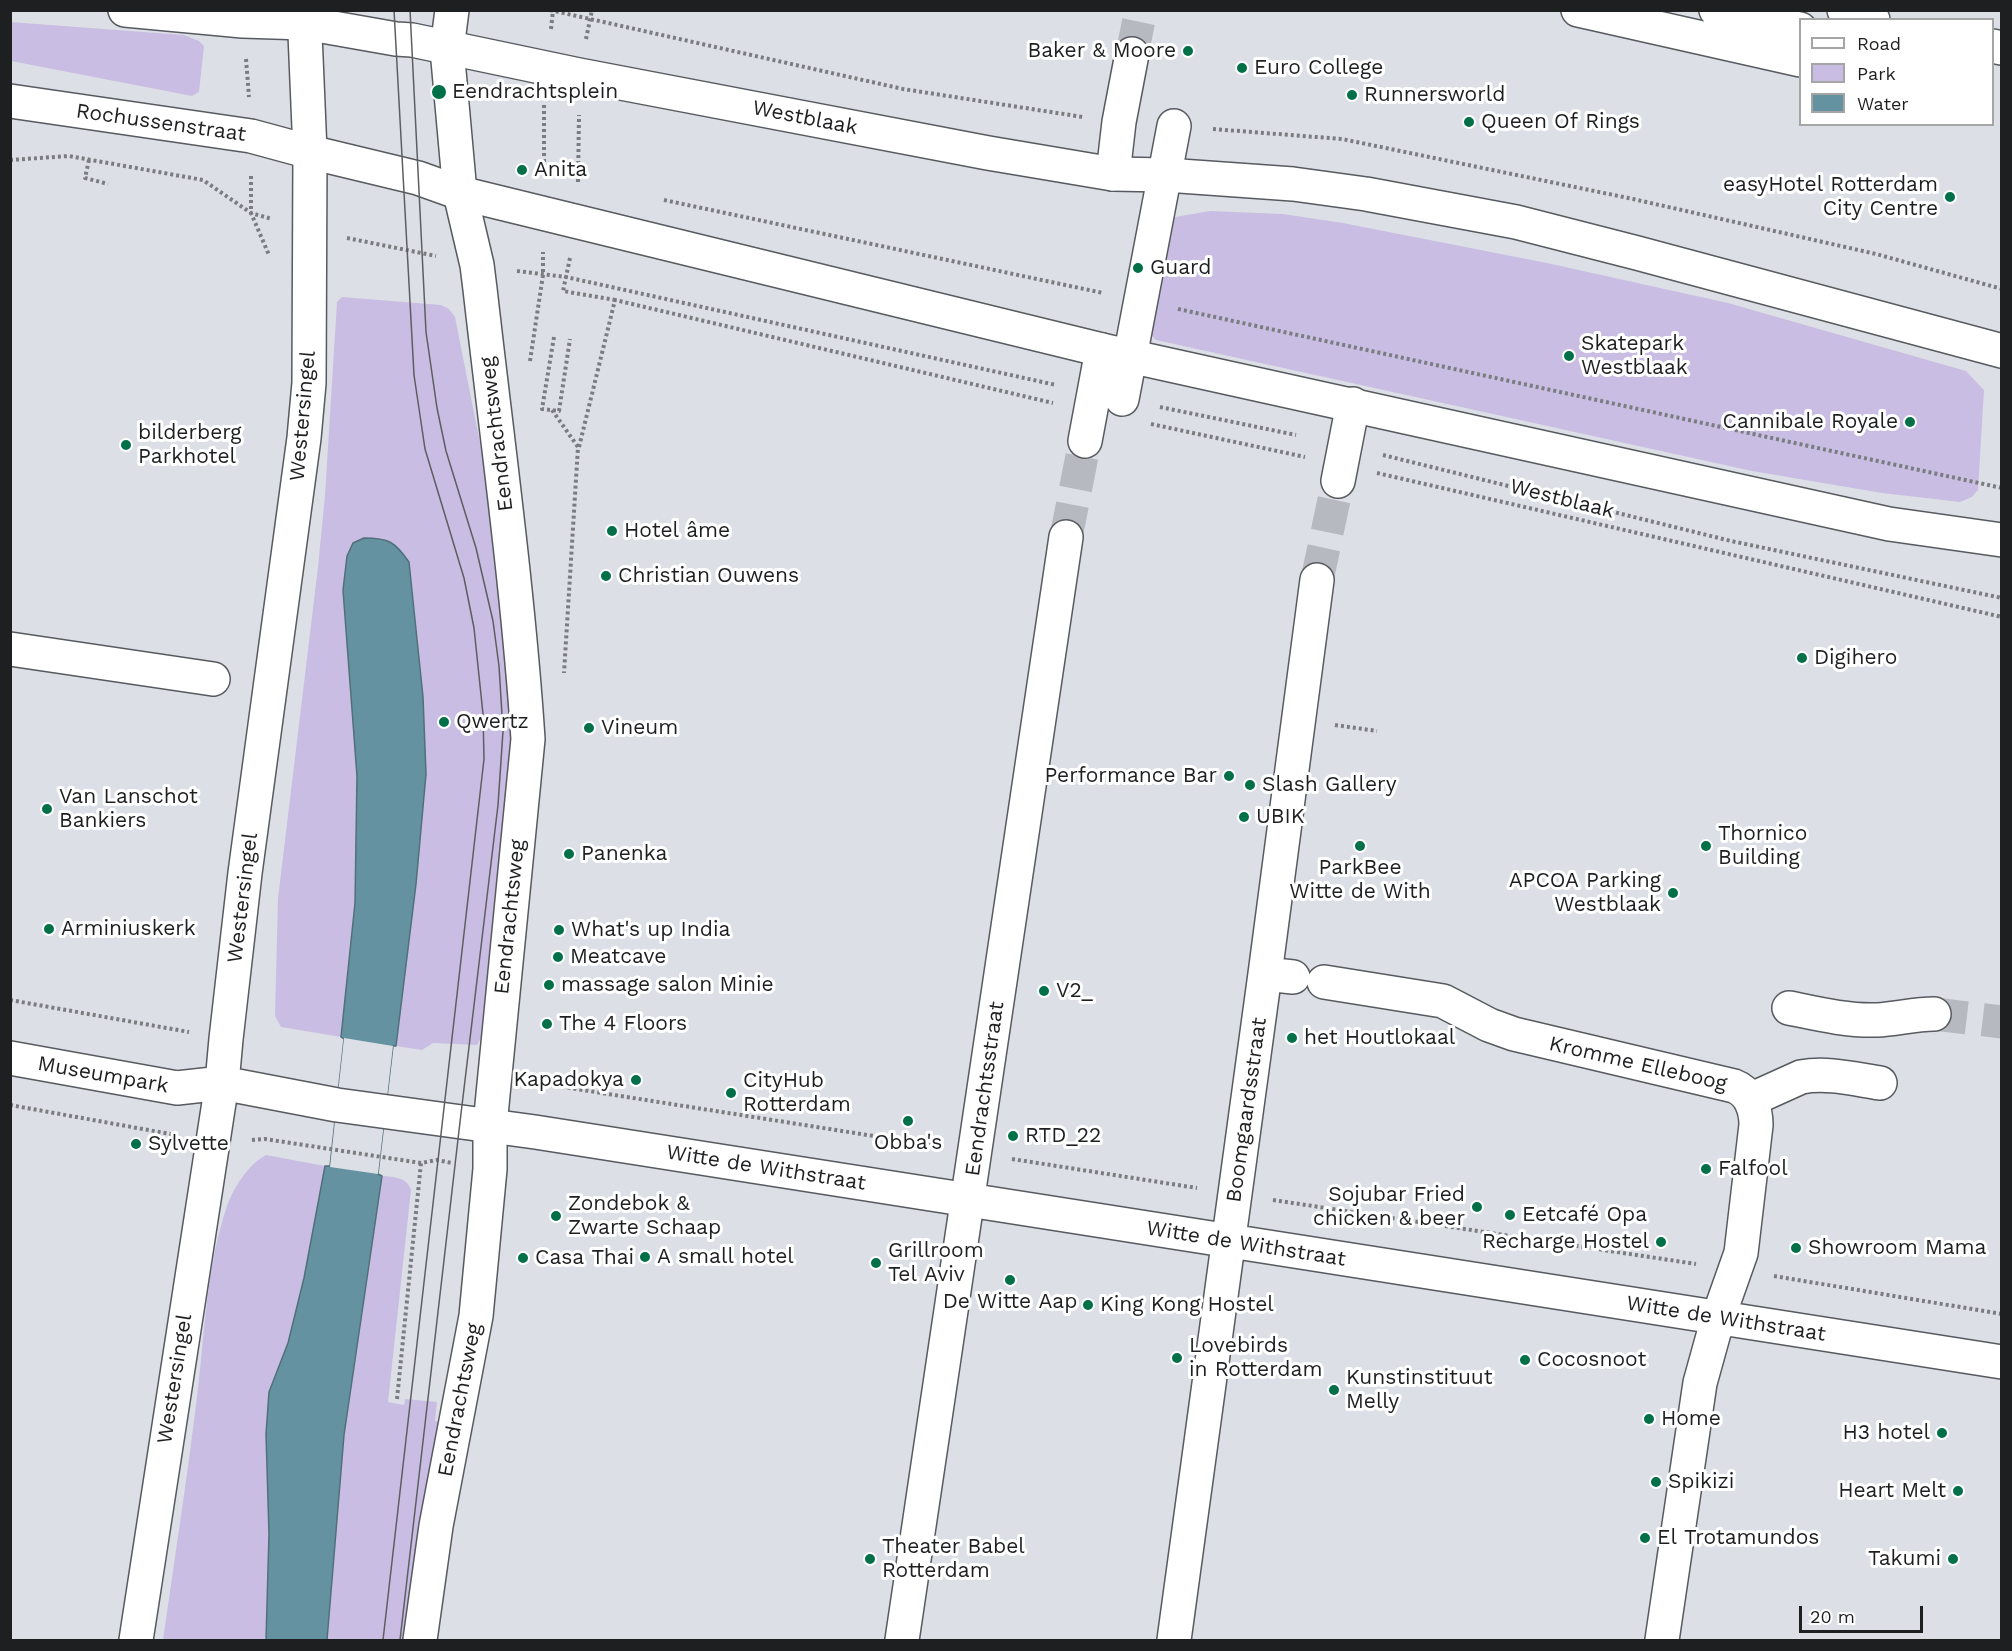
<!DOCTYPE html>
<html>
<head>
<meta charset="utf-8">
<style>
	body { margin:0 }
	#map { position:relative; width:2012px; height:1651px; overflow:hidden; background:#dce0e6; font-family:"Work Sans",sans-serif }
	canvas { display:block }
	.frame { position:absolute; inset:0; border:12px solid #1e1f21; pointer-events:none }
	.legend { position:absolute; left:1799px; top:18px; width:195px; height:108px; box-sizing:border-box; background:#fff; border:2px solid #a5a5a6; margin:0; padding:8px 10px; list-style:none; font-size:18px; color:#1e1f21 }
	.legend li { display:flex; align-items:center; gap:12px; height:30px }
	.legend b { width:30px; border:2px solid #a5a5a6 }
	.scale { position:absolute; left:1799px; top:1606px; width:124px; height:27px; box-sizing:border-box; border:3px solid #1e1f21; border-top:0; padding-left:8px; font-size:18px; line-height:21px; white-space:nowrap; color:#1e1f21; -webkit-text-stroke:4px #fff; paint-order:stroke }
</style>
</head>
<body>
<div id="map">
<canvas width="2012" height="1651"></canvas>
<div class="frame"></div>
<ul class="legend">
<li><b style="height:8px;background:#fff"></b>Road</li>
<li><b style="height:16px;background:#cabde3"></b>Park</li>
<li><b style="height:16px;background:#6592a1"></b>Water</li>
</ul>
<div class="scale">20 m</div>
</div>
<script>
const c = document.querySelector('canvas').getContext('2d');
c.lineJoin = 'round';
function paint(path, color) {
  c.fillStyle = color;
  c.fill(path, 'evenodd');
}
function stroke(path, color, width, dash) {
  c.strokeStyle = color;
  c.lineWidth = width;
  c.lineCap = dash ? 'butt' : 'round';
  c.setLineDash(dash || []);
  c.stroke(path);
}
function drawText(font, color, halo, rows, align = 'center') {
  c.font = font + ' "Work Sans",sans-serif';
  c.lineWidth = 6;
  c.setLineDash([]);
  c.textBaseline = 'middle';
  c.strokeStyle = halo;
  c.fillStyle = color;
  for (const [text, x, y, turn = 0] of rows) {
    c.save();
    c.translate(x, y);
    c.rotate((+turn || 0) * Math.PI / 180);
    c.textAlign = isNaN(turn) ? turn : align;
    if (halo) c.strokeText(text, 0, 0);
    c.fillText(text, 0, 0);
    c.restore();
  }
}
paint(new Path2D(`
	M 10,22 L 184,35 L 199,41 L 204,46 L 199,92 L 192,96 L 11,61 Z
	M 1210,211 L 1283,214 L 1343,223 L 1547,263 L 1728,303 L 1966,371 L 1984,390 L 1978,490 L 1972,497 L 1960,502 L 1882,493 L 1752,471 L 1156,340 L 1148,332 L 1175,217 Z
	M 342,297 L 441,305 L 449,309 L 455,317 L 486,473 L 500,590 L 512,726 L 511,784 L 483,1035 L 477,1045 L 433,1043 L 422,1050 L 396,1046 L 416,884 L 426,774 L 423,697 L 411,577 L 343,590 L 357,776 L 355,903 L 341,1037 L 281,1027 L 275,1016 L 278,898 L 318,567 L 325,495 L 337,302 Z
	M 266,1155 L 325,1166 L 304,1278 L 288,1343 L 269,1392 L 266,1434 L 269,1534 L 266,1640 L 163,1640 C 175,1556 188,1473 198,1388 C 205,1329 207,1266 226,1209 C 232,1190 248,1164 266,1155 Z
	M 382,1176 C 394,1177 407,1177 411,1190 L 388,1402 L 404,1405 L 405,1399 L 437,1402 L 435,1421 L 442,1422 L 409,1640 L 327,1640 L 344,1435 Z`), '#cabde3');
const water = new Path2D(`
	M 364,538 C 389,538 395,542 409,562 L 423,697 L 426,774 L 416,884 L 396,1046 L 393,1046 L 378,1174 L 382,1176 L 344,1435 L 327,1640 L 266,1640 L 269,1534 L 266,1434 L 269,1392 L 288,1343 L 304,1278 L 325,1166 L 330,1166 L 344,1039 L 341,1037 L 355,903 L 357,776 L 343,590 L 347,556 L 353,543 Z`);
paint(water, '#6592a1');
stroke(water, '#50707b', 1.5);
paint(new Path2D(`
	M 344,1038 L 393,1046 L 378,1174 L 330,1167 Z`), '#dce0e6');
stroke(new Path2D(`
	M 1132,54 L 1141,10
	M 1066,537 L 1085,441
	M 1317,580 L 1338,481
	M 1934,1014 L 2002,1022`), '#b6b9bf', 33, [33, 16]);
const minor = new Path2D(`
	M 1578,10 L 1800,60
	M 1716,10 L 1800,29
	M 1844,10 L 1873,20
	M 1992,46 L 2002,48
	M 1113,174 L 1119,122 L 1132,54
	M 1122,399 L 1174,126
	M 1085,441 L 1102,350
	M 1338,481 L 1353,404
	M 10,649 L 213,679
	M 1265,974 L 1293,977
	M 1324,982 L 1443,1001 L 1489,1025 L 1514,1034 L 1734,1086 C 1750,1092 1756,1109 1756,1125 L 1741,1253 L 1718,1318 L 1700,1383 L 1662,1640
	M 1789,1008 C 1818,1014 1847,1021 1877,1020 C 1896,1019 1915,1014 1934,1014
	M 10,1058 L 177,1088 L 222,1083 L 337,1105 L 535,1132 L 2002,1362
	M 1750,1100 L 1801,1077 C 1827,1072 1854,1079 1880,1083
	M 136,1640 L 222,1083 L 226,1039 L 245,873 L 304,438 L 309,383 L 310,152 L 304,10
	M 420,1640 L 436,1526 L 476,1316 L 490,1169 L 490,1125 L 528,739 C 518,589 497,439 480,289 L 477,265 L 460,193 L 447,49 L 452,10
	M 902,1640 L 1066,537
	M 1174,1640 L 1265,974 L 1317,580`);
const major = new Path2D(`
	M 125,10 L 243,21 L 305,23 L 396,39 L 412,40 L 579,75 L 988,153 L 1113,174 L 1166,175 L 1293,184 L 1366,194 L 1516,222 L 1637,253 L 2002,351
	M 10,101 L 251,136 L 310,152 L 418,178 L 460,193 L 1102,350 L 1889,524 L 2002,540`);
stroke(minor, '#575a5f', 36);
stroke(major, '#575a5f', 36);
stroke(new Path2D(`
	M 550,10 L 903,89 L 1083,117
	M 551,29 L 553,11
	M 586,39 L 592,10
	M 246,59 L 249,97
	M 544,105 L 544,176
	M 1213,129 L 1342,139 L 1633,199 L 1876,254 L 2002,289
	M 10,160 L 69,156 L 203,180 L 251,213 L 272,219
	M 89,160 L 85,178 L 108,184
	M 251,176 L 251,213 L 269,255
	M 578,182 L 579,115
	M 664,200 L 1103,293
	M 347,238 L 436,256
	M 570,258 L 563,291 L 615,300
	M 517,271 L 566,277 L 1056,385
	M 1178,309 L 2002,488
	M 554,337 L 542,409 L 559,411 L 570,339
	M 530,361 L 543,275 L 543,252
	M 1160,407 L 1296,435
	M 552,410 L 578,447 L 564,673
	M 1151,424 L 1305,457
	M 579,447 L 615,300 L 1053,403
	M 1383,455 L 1731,541 L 2002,598
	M 1377,473 L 2002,617
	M 1335,725 L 1377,731
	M 10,1000 L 189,1032
	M 532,1082 L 937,1146
	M 10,1105 L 176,1135
	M 252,1140 L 265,1139 L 421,1163 L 437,1160 L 452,1163
	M 1012,1159 L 1197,1188
	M 1273,1200 L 1696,1264
	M 1774,1276 L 2002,1314
	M 397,1399 L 421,1163`), '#7a7c80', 4, [3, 3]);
stroke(minor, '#fff', 33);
stroke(major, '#fff', 33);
stroke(new Path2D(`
	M 383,1640 L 484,759 L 483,714 L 474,628 L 464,578 L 425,449 L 414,375 L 394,10
	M 400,1640 L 460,1122 L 498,805 L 503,731 L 499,666 L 493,621 L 476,548 L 446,451 L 437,408 L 426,332 L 410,10`), '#5c5e61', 1.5);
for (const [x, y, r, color] of [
	[1188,51,6,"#017049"],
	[1242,68,6,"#017049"],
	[439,92,8,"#017049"],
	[1352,95,6,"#017049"],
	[1469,122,6,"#017049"],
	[522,170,6,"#017049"],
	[1950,197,6,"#017049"],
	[1138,268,6,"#017049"],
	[1569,356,6,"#017049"],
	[1910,422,6,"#017049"],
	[126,445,6,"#017049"],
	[612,531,6,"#017049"],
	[606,576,6,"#017049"],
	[1802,658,6,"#017049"],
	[444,722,6,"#017049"],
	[589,728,6,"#017049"],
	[1229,776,6,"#017049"],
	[1250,785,6,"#017049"],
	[47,809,6,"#017049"],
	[1244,817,6,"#017049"],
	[1360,846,6,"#017049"],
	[1706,846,6,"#017049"],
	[569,854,6,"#017049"],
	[1673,893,6,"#017049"],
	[49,929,6,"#017049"],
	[559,930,6,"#017049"],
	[558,957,6,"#017049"],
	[549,985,6,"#017049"],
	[1044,991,6,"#017049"],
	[547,1024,6,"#017049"],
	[1292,1038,6,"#017049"],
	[636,1080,6,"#017049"],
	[731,1093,6,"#017049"],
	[908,1121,6,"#017049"],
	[1013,1136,6,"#017049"],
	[136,1144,6,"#017049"],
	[1706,1169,6,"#017049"],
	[1477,1207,6,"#017049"],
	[1510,1215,6,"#017049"],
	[556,1216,6,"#017049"],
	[1661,1242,6,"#017049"],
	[1796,1248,6,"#017049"],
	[645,1257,6,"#017049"],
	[523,1258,6,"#017049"],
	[876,1263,6,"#017049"],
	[1010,1280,6,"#017049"],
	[1088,1305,6,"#017049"],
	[1177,1358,6,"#017049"],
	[1525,1360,6,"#017049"],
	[1334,1390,6,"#017049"],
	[1649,1419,6,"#017049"],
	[1942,1433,6,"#017049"],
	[1656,1482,6,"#017049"],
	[1958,1491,6,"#017049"],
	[1645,1538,6,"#017049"],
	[870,1559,6,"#017049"],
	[1953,1559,6,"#017049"]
]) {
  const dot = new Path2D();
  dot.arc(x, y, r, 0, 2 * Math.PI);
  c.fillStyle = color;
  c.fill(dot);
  stroke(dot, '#fff', 2);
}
drawText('21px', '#1e1f21', '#fff', [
	["Baker & Moore",1176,51,"right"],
	["Euro College",1254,68],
	["Eendrachtsplein",452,92],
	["Runnersworld",1364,95],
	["Queen Of Rings",1481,122],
	["Anita",534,170],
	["easyHotel Rotterdam",1938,185,"right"],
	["City Centre",1938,209,"right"],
	["Guard",1150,268],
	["Skatepark",1581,344],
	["Westblaak",1581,368],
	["Cannibale Royale",1898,422,"right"],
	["bilderberg",138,433],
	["Parkhotel",138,457],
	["Hotel âme",624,531],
	["Christian Ouwens",618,576],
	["Digihero",1814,658],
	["Qwertz",456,722],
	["Vineum",601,728],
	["Performance Bar",1217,776,"right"],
	["Slash Gallery",1262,785],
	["Van Lanschot",59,797],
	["Bankiers",59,821],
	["UBIK",1256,817],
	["Thornico",1718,834],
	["Building",1718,858],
	["Panenka",581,854],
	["ParkBee",1360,868,"center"],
	["Witte de With",1360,892,"center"],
	["APCOA Parking",1661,881,"right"],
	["Westblaak",1661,905,"right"],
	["Arminiuskerk",61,929],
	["What's up India",571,930],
	["Meatcave",570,957],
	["massage salon Minie",561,985],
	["V2_",1056,991],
	["The 4 Floors",559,1024],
	["het Houtlokaal",1304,1038],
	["Kapadokya",624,1080,"right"],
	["CityHub",743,1081],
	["Rotterdam",743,1105],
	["RTD_22",1025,1136],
	["Obba's",908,1143,"center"],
	["Sylvette",148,1144],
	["Falfool",1718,1169],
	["Sojubar Fried",1465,1195,"right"],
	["chicken & beer",1465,1219,"right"],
	["Zondebok &",568,1204],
	["Zwarte Schaap",568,1228],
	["Eetcafé Opa",1522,1215],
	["Recharge Hostel",1649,1242,"right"],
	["Showroom Mama",1808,1248],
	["Grillroom",888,1251],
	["Tel Aviv",888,1275],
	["A small hotel",657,1257],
	["Casa Thai",535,1258],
	["De Witte Aap",1010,1302,"center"],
	["King Kong Hostel",1100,1305],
	["Lovebirds",1189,1346],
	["in Rotterdam",1189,1370],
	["Cocosnoot",1537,1360],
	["Kunstinstituut",1346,1378],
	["Melly",1346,1402],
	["Home",1661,1419],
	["H3 hotel",1930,1433,"right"],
	["Spikizi",1668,1482],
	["Heart Melt",1946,1491,"right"],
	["El Trotamundos",1657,1538],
	["Theater Babel",882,1547],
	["Rotterdam",882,1571],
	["Takumi",1941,1559,"right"]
], 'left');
drawText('21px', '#1e1f21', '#fff', [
	["Westblaak",805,118,11],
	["Rochussenstraat",161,123,8],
	["Westersingel",303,416,-85],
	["Eendrachtsweg",497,434,-97],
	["Westblaak",1562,499,14],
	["Westersingel",243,898,-83],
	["Eendrachtsweg",510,917,-84],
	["Kromme Elleboog",1638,1064,13],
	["Museumpark",103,1075,10],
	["Eendrachtsstraat",985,1089,-82],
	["Boomgaardsstraat",1247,1110,-82],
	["Witte de Withstraat",766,1168,9],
	["Witte de Withstraat",1246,1244,9],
	["Witte de Withstraat",1726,1319,9],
	["Westersingel",175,1379,-81],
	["Eendrachtsweg",460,1400,-79]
]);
</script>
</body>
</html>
